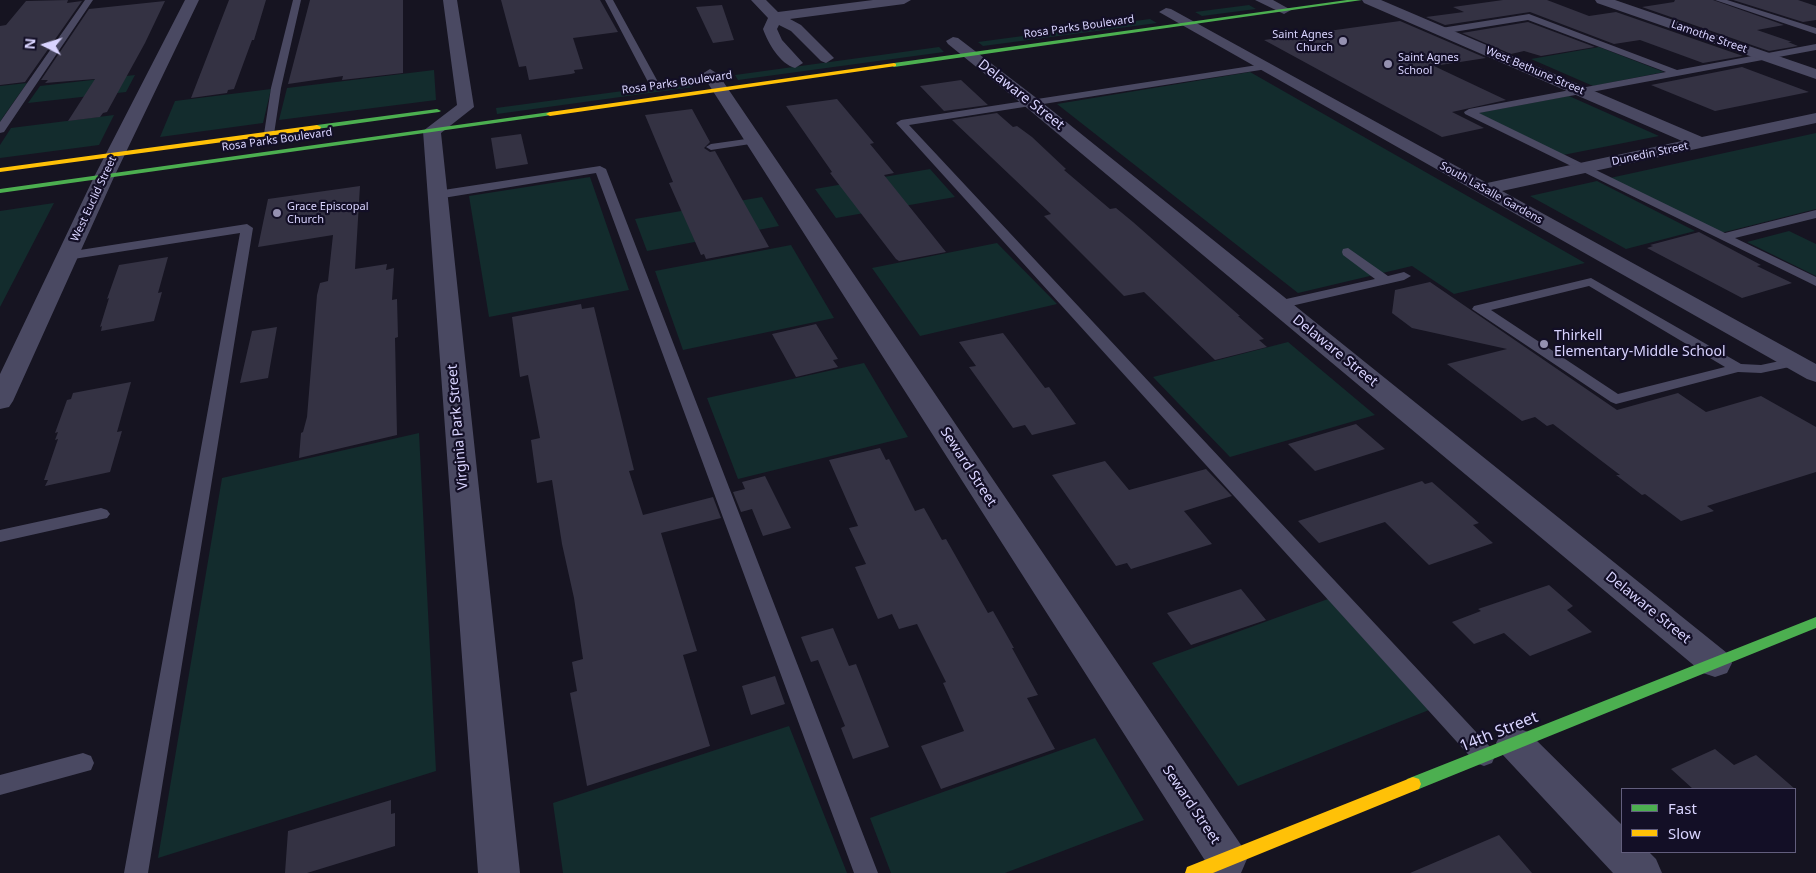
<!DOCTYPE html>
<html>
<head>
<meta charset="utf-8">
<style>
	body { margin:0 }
	#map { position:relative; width:1816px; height:873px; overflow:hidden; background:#161421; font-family:"Noto Sans",sans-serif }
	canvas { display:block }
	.legend { position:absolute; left:1621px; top:788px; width:175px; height:65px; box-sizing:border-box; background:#130f26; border:1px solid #625e7d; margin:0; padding:6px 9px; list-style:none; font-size:15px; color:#d9d4ff }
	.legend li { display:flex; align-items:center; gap:10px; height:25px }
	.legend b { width:25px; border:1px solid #625e7d }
	.north { position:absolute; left:20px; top:20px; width:50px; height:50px; -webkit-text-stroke:4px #130f26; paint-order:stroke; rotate:275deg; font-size:14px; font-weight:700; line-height:20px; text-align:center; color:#d9d4ff }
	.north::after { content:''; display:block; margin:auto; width:18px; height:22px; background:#d9d4ff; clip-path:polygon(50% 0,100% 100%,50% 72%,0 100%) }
</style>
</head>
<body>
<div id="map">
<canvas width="1816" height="873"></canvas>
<ul class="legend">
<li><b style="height:6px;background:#4caf50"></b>Fast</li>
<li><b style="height:6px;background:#ffc107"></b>Slow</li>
</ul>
<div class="north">N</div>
</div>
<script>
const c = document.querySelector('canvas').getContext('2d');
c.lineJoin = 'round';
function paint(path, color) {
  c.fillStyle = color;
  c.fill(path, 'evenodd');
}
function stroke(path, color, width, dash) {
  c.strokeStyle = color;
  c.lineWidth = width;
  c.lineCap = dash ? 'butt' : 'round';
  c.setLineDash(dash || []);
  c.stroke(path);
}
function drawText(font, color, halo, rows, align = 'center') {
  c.font = font + ' "Noto Sans",sans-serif';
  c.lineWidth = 4.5;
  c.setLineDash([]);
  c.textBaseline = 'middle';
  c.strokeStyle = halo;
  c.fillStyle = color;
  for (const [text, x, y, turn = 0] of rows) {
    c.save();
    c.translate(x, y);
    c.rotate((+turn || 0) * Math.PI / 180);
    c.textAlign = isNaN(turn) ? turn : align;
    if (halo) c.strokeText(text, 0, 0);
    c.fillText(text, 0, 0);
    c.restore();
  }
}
paint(new Path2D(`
	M 1249,5 L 1256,9 L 1202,16 L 1195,12 Z
	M 1150,19 L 1157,23 L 983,46 L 978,42 Z
	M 939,47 L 944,52 L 738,80 L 735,75 Z
	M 1599,47 L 1664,72 L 1593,86 L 1531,59 Z
	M 434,70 L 436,100 L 279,120 L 287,88 Z
	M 1250,72 L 1585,263 L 1454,294 L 1412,266 L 1298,293 L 1057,104 Z
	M 135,75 L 126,92 L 28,103 L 40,86 Z
	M 690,82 L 693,87 L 497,114 L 496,108 Z
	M 27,83 L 3,117 L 0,122 L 0,86 Z
	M 271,89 L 263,123 L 160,137 L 175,101 Z
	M 1569,96 L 1659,136 L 1563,155 L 1478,113 Z
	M 114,115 L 99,145 L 0,158 L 0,145 L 11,128 Z
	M 1816,133 L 1816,209 L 1721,233 L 1610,178 Z
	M 930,169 L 955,197 L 836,218 L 815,189 Z
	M 590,177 L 629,290 L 489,317 L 469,196 Z
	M 1597,181 L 1695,231 L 1626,249 L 1530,196 Z
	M 762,197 L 779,226 L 647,251 L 635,219 Z
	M 54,203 L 0,307 L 0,211 Z
	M 1789,231 L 1816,244 L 1816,276 L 1747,242 Z
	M 997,243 L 1057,304 L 920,336 L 872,268 Z
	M 791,245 L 834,318 L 683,350 L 655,271 Z
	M 1288,342 L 1375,415 L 1230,457 L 1153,377 Z
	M 864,363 L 908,437 L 738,479 L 707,398 Z
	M 419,433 L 436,771 L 158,858 L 222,478 Z
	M 1328,599 L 1429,710 L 1238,786 L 1152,663 Z
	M 789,726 L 847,873 L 563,873 L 553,803 Z
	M 1095,738 L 1144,820 L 1005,873 L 891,873 L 870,818 Z`), '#132c2d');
paint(new Path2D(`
	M 68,0 L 67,3 L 82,1 L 25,82 L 0,85 L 0,26 L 6,25 L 26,1 Z
	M 229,0 L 266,0 L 254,40 L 252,40 L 234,89 L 228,90 L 227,93 L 191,98 Z
	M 310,0 L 403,0 L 403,73 L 342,80 L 343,76 L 288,84 Z
	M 501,0 L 600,0 L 618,32 L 573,38 L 583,69 L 574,70 L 575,73 L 571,74 L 529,80 L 526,66 L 519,67 Z
	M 1503,0 L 1547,0 L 1589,16 L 1616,12 L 1743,56 L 1703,63 L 1640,40 L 1614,44 L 1530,12 L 1445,25 L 1426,17 L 1464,12 L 1453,7 Z
	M 1675,0 L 1713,0 L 1784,25 L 1757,30 L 1792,42 L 1788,42 L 1798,46 L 1769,51 L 1642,7 L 1674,2 Z
	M 1733,0 L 1798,0 L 1816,6 L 1816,20 L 1803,22 Z
	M 165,1 L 145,43 L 107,112 L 103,113 L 100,117 L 68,121 L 95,79 L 45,83 L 48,80 L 41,80 L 89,9 Z
	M 722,5 L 734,40 L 713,43 L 696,7 Z
	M 1400,21 L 1486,58 L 1434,66 L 1506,100 L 1452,112 L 1484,128 L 1442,137 L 1264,40 Z
	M 1528,22 L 1595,47 L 1541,56 L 1524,51 L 1511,54 L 1462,33 Z
	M 1742,67 L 1809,92 L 1715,111 L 1651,85 Z
	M 961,80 L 988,105 L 944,111 L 920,86 Z
	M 837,99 L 874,143 L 870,144 L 894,173 L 884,175 L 946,252 L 899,261 L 896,259 L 830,173 L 832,172 L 786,106 Z
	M 692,109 L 710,142 L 704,148 L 710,152 L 715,151 L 769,247 L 706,259 L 704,254 L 701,255 L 669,183 L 673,182 L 645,115 Z
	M 997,113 L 1013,127 L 1017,126 L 1032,137 L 1066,169 L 1064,170 L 1110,209 L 1116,208 L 1133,222 L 1240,316 L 1238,316 L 1264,339 L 1259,340 L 1267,347 L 1215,360 L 1144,292 L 1124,296 L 1044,216 L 1051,214 L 952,120 Z
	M 521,134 L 528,164 L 496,169 L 491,138 Z
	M 360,186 L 355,269 L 387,264 L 386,270 L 394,268 L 392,300 L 397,299 L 398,337 L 395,338 L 397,435 L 299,458 L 301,433 L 303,432 L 307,417 L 317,295 L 320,283 L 328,281 L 333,235 L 258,247 L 268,199 Z
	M 1699,232 L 1761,265 L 1757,266 L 1792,283 L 1742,298 L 1647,248 L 1653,246 L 1650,245 Z
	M 168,257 L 158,293 L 162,292 L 154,321 L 101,331 L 102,326 L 100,327 L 109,298 L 107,299 L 119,265 Z
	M 1430,282 L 1617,410 L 1678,393 L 1706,412 L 1761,396 L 1816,427 L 1816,472 L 1707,506 L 1714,511 L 1681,521 L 1645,494 L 1642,495 L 1616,475 L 1620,475 L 1553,424 L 1547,426 L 1535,417 L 1522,421 L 1447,364 L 1507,349 L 1412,328 L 1392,313 L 1395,290 Z
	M 581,304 L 582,309 L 594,307 L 634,470 L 629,471 L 643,515 L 713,497 L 721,518 L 661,533 L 697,651 L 683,655 L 710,746 L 587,786 L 570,693 L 577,691 L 572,662 L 583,659 L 574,598 L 562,544 L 552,480 L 537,483 L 531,440 L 540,438 L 528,375 L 520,377 L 512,317 Z
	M 816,324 L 838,359 L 833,360 L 838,367 L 796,377 L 772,334 Z
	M 277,327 L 268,378 L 240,383 L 252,331 Z
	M 1003,333 L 1045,388 L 1049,387 L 1076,424 L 1032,435 L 1025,425 L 1013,428 L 969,367 L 976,366 L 959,342 Z
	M 131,382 L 117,432 L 122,431 L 110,472 L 45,486 L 48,480 L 44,480 L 58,439 L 55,440 L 58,432 L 55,433 L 67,400 L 71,399 L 73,393 Z
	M 1356,424 L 1385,449 L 1315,471 L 1288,444 Z
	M 880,448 L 886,460 L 889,459 L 915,511 L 924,508 L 942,540 L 946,539 L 988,613 L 993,611 L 1014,648 L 1012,648 L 1038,695 L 1027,698 L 1055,749 L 941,789 L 921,746 L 964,731 L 943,683 L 946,682 L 917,624 L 899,629 L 892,614 L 878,619 L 855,567 L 866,564 L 849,528 L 858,526 L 829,460 Z
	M 1105,461 L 1129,490 L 1206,469 L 1232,496 L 1184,511 L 1212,544 L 1131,569 L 1127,563 L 1116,566 L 1052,475 Z
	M 765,476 L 791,528 L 763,536 L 752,509 L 741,512 L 733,492 L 745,489 L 742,482 Z
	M 1422,481 L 1425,484 L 1432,482 L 1479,523 L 1473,525 L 1493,543 L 1429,565 L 1385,522 L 1319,543 L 1298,521 Z
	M 1549,585 L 1573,606 L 1567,610 L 1592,632 L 1530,656 L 1504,633 L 1474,644 L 1452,622 L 1481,611 L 1478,609 Z
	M 1241,589 L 1266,620 L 1191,645 L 1167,613 Z
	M 833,628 L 849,666 L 856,664 L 889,747 L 853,759 L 841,728 L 845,726 L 818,660 L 811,662 L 801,637 Z
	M 775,676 L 785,704 L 751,715 L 742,686 Z
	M 1715,749 L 1734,765 L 1756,755 L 1795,789 L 1693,789 L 1671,769 Z
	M 391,800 L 391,814 L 395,813 L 395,846 L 307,873 L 285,873 L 288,831 Z
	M 1499,835 L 1532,873 L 1410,873 Z`), '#343243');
paint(new Path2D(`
	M 85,0 L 93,0 L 4,132 L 0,133 L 0,122 Z
	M 293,0 L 301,0 L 281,88 L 274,134 L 269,137 L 264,134 L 271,88 Z
	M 605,0 L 613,0 L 658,82 L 656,84 L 648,82 Z
	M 1715,0 L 1727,0 L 1816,28 L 1816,34 Z
	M 1529,14 L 1677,70 L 1816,44 L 1816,50 L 1479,113 L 1725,233 L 1816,210 L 1816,218 L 1735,238 L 1816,277 L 1816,286 L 1465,114 L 1464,112 L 1469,109 L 1666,72 L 1528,20 L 1441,34 L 1437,31 L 1441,28 Z
	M 1264,64 L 1267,65 L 1267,69 L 909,125 L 1492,749 L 1495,756 L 1492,763 L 1484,766 L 1476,763 L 896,123 L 901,120 Z
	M 753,138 L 757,139 L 757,143 L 711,150 L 706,147 L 711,144 Z
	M 600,166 L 606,169 L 878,873 L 854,873 L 596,173 L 437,199 L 431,195 L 437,191 Z
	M 247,224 L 253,228 L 148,873 L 124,873 L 240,233 L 67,260 L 61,256 L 67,252 Z
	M 1348,248 L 1388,276 L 1404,272 L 1411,276 L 1404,280 L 1278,309 L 1273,308 L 1271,305 L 1273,302 L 1375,279 L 1343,255 L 1342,252 L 1343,249 Z
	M 1591,278 L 1741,364 L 1761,365 L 1794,358 L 1801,362 L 1799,365 L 1761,373 L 1738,372 L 1616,404 L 1611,402 L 1472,309 L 1474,306 ZM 1589,286 L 1725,367 L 1618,394 L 1491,310 Z
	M 101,508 L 107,510 L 110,514 L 107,518 L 0,542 L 0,530 Z
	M 83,753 L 91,756 L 94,763 L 91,770 L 0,795 L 0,775 Z`), '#4a4962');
paint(new Path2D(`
	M 185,0 L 199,0 L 114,177 L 13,401 L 9,407 L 0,409 L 0,374 L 94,177 Z
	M 443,0 L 457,0 L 474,107 L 441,133 L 520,873 L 478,873 L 423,131 L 457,105 Z
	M 751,0 L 766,0 L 778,12 L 873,0 L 911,0 L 904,4 L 790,19 L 801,25 L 834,58 L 826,63 L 821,61 L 791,31 L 779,25 L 777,29 L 782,40 L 803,63 L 795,68 C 780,64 768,43 763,29 L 768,18 Z
	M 1255,0 L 1273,0 L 1291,10 L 1284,14 Z
	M 1362,0 L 1381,0 L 1702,137 L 1816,113 L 1816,123 L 1502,191 L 1816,364 L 1816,382 L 1807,379 L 1159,12 L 1166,8 L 1171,9 L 1487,183 L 1682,141 L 1364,3 Z
	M 1595,0 L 1615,0 L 1816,69 L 1816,79 L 1597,3 Z
	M 953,37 L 958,38 L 1039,100 L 1727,653 L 1732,663 L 1727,673 L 1715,677 L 1703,673 L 1027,108 L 948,44 L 946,41 Z
	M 710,69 L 718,74 L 1241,845 L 1247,859 L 1241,873 L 1213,873 L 702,74 Z
	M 1515,727 L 1528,732 L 1622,825 L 1622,852 L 1649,852 L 1656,859 L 1662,873 L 1613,873 L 1502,754 L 1496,743 L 1502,732 Z`), '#4a4962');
paint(new Path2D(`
	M 1347,0 L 1362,0 L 894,67 L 891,65 L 894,63 Z
	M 437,109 L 441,111 L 439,112 L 317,129 L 313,127 L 317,125 Z
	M 550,112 L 554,114 L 552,115 L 0,193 L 0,189 Z
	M 1816,617 L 1816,628 L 1419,789 L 1413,791 L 1407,789 L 1405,784 L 1407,779 Z`), '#4caf50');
paint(new Path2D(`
	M 894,63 L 896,64 L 896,66 L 550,116 L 546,114 L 550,112 Z
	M 317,125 L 321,127 L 320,129 L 0,172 L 0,168 Z
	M 1413,777 L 1419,779 L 1421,784 L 1419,789 L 1213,873 L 1185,873 L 1187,867 Z`), '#ffc107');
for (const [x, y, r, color] of [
	[1343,41,5,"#9591b1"],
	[1388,64,5,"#9591b1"],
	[277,213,5,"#9591b1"],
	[1544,344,5,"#9591b1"]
]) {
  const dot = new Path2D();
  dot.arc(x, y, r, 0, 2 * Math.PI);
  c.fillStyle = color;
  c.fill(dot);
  stroke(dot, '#130f26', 2);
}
drawText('11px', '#d9d4ff', '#130f26', [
	["Rosa Parks Boulevard",1079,27,-8],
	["Lamothe Street",1709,37,19],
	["West Bethune Street",1535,71,23],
	["Rosa Parks Boulevard",677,83,-8],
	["Rosa Parks Boulevard",277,140,-8],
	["Dunedin Street",1650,154,-12],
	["South LaSalle Gardens",1491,193,29],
	["West Euclid Street",94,199,-65]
]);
drawText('11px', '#d9d4ff', '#130f26', [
	["Saint Agnes",1333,35,"right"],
	["Church",1333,48,"right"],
	["Saint Agnes",1398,58],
	["School",1398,71],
	["Grace Episcopal",287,207],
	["Church",287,220]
], 'left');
drawText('14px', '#d9d4ff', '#130f26', [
	["Delaware Street",1021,95,38],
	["Delaware Street",1335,351,39],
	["Virginia Park Street",458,427,-95],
	["Seward Street",968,467,57],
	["Delaware Street",1648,608,39],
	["Seward Street",1191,805,56]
]);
drawText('14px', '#d9d4ff', '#130f26', [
	["Thirkell",1554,336],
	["Elementary-Middle School",1554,352]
], 'left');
drawText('16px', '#d9d4ff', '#130f26', [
	["14th Street",1499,732,-22]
]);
</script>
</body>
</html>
